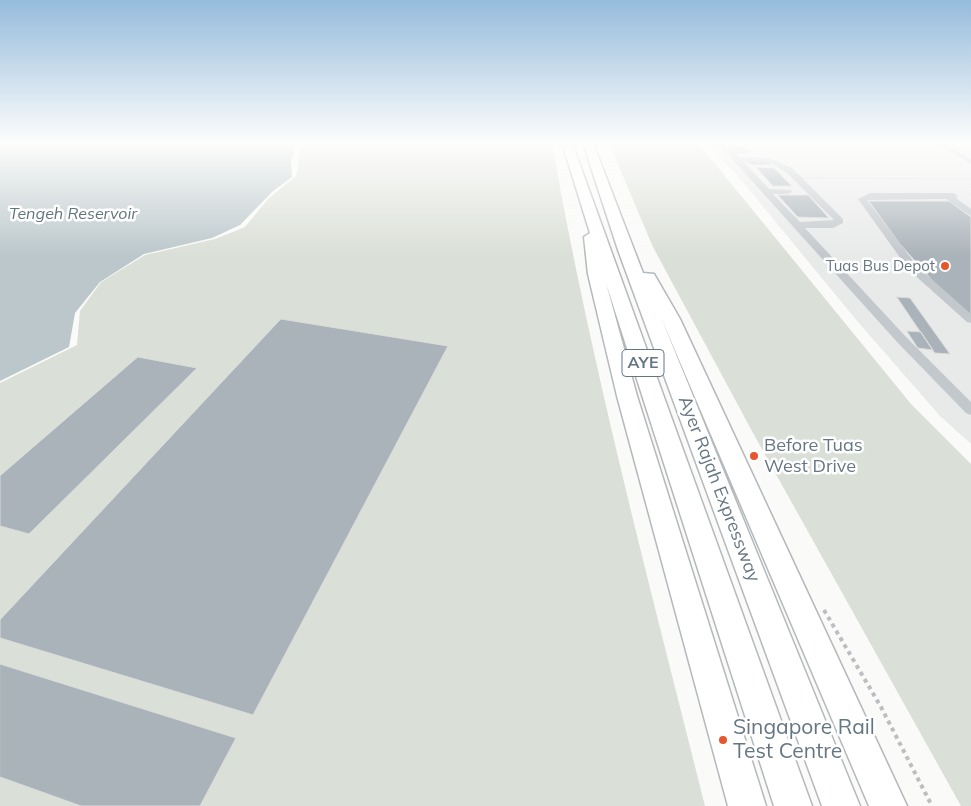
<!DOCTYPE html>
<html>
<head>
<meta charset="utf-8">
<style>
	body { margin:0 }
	canvas { display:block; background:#fafaf8 }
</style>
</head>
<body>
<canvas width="971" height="806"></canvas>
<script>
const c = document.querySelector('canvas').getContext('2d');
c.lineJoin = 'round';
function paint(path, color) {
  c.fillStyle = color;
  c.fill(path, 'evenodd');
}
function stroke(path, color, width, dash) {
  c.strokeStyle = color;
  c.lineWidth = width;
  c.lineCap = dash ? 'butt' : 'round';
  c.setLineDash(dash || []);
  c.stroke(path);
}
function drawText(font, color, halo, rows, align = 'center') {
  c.font = font + ' Mulish,sans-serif';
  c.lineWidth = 5;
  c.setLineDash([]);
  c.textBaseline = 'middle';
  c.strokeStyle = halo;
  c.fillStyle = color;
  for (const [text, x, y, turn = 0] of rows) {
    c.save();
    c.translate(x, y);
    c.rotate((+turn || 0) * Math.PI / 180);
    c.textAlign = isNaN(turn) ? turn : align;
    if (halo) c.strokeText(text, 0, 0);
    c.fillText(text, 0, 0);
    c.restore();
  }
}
paint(new Path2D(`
	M 704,143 L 961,143 L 971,149 L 971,444 L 940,416 L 858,322 L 737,175 Z`), '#e8e9e9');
paint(new Path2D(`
	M 302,143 L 552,143 C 591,366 650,586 705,806 L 0,806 L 0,383 L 77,345 L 80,311 L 101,282 L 145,255 L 215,239 L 245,227 L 268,199 L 296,176 Z
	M 609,143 L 698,143 L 911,404 L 971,464 L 971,806 L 961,806 L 753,433 L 653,247 Z`), '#dadfd7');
paint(new Path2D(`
	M 0,143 L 297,143 L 291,161 L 292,177 L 273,191 L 240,225 L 212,238 L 144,254 L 100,282 L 75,313 L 69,347 L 0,381 Z`), '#bbc7cb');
const building = new Path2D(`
	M 728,146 L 742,146 L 753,152 L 736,155 Z
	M 745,161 L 768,161 L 772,165 L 753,165 Z
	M 756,167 L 774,168 L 792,186 L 773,186 Z
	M 778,195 L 808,195 L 829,218 L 798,217 Z
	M 869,201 L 949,201 L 971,217 L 971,317 L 940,289 L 900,244 Z
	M 897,297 L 910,298 L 950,354 L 935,353 Z
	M 281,319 L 448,346 L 253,715 L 0,638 L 0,620 Z
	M 907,331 L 921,332 L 933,350 L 918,348 Z
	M 138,357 L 197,368 L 29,534 L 0,526 L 0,476 Z
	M 0,664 L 236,738 L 200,806 L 81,806 L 0,777 Z`);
paint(building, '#aab3b9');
stroke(building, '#dcdcda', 1);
const highway = new Path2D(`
	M 562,143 L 572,143 L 812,806 L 774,806 L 606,283 L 637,396 L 766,806 L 728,806 L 617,396 L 588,274 L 584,237 L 590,233 Z
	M 583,143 L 593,143 L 643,273 L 654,274 L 680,319 L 907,806 L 869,806 L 660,315 L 860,806 L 822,806 L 618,250 Z`);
stroke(highway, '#b4b9bd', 3);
stroke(new Path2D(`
	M 824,610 L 881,707 L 932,806`), '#bbbfc2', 4, [4, 4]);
paint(new Path2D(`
	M 715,143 L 722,143 L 739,157 L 769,158 L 792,168 L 843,219 L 843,223 L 833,228 L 805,228 L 906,337 L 971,402 L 971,415 L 966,413 L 898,343 L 734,161 ZM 743,161 L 768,162 L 786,172 L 834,220 L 800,222 L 773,194 L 788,194 L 792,192 L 791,190 L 769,189 Z
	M 936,143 L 943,143 L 971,159 L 971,164 Z
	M 870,193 L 954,193 L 958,196 L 956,198 L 971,209 L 971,216 L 946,199 L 867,200 L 917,266 L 971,314 L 971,323 L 967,322 L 909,270 L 858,199 Z`), '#c3c8cc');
paint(highway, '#fff');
stroke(new Path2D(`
	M 784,172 L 804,178 L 971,179`), '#bbbfc2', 1, [1, 1]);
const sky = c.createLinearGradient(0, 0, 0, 256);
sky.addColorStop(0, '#96bcdc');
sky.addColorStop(0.56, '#fdfdfc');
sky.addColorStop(1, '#fdfdfc00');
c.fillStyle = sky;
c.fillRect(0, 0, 971, 256);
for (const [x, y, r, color] of [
	[945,266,5,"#e4572e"],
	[754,456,5,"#e4572e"],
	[723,740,5,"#e4572e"]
]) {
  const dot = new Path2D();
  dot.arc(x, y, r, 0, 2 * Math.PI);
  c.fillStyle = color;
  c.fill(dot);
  stroke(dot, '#fff', 2);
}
drawText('15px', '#657683', '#fff', [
	["Tuas Bus Depot",935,266]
], 'right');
drawText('italic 16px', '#60757c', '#fff', [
	["Tengeh Reservoir",73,214]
]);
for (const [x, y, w] of [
	[643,363,42]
]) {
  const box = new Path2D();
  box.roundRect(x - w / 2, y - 13.5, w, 27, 4);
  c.fillStyle = '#fff';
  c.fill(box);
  stroke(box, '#657683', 1);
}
drawText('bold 16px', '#657683', null, [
	["AYE",643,363]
]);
drawText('18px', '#657683', '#fff', [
	["Before Tuas",764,446],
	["West Drive",764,467]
], 'left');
drawText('18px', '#657683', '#fff', [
	["Ayer Rajah Expressway",719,489,69]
]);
drawText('21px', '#657683', '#fff', [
	["Singapore Rail",733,728],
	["Test Centre",733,752]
], 'left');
</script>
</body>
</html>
